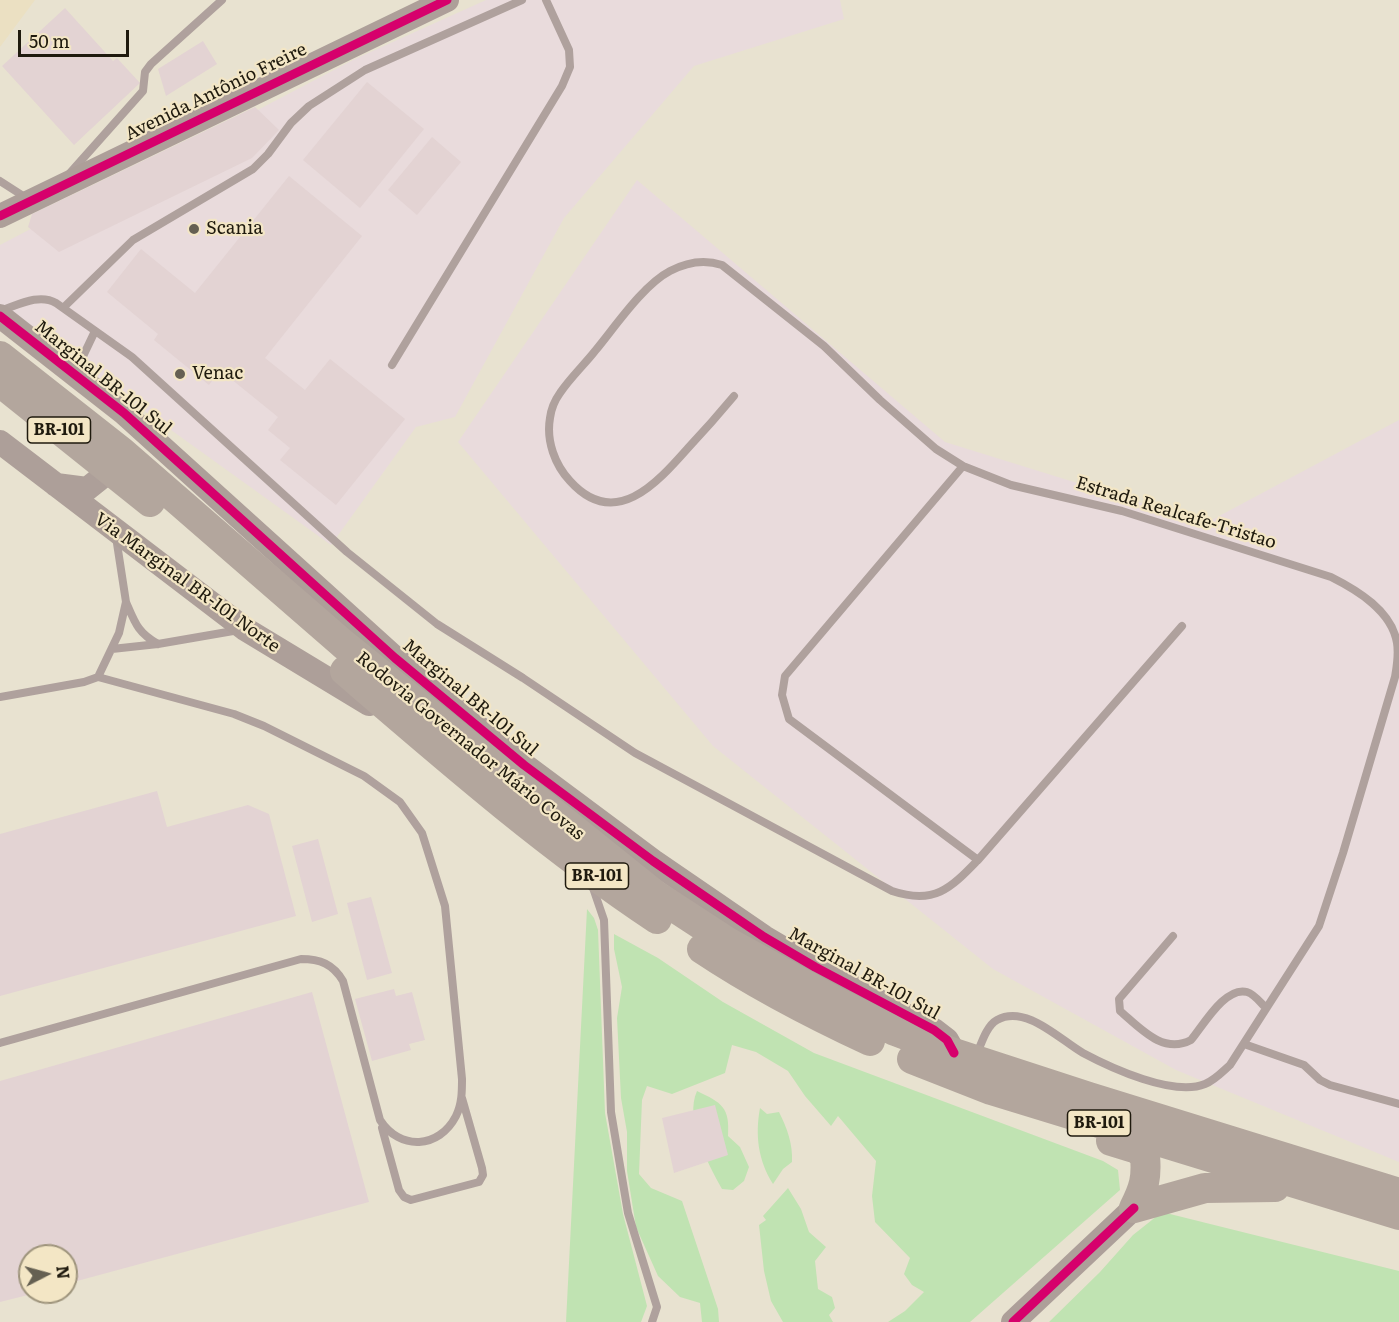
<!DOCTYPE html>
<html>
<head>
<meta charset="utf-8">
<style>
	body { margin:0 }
	#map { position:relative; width:1399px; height:1322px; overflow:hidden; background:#e8e2d0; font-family:Literata,serif }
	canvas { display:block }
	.north { position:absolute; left:18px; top:1244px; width:60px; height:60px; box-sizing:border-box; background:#f3e6c5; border:2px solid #9e947c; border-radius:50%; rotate:84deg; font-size:16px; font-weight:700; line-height:24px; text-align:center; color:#1f1a0e }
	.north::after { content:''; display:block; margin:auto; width:21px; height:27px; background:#656052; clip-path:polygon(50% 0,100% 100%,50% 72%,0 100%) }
	.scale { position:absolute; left:18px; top:30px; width:111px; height:27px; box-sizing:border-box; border:3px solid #1f1a0e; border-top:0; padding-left:8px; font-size:18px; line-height:21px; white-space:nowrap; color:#1f1a0e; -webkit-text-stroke:4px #f3e6c5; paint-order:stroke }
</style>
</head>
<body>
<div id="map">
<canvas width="1399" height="1322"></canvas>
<div class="north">N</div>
<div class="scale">50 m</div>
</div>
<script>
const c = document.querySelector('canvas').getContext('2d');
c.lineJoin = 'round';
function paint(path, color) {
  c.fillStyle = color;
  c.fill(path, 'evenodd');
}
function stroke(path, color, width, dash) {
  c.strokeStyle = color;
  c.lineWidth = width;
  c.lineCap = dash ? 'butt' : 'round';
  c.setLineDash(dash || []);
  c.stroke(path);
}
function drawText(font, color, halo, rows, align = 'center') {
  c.font = font + ' Literata,serif';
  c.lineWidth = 4.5;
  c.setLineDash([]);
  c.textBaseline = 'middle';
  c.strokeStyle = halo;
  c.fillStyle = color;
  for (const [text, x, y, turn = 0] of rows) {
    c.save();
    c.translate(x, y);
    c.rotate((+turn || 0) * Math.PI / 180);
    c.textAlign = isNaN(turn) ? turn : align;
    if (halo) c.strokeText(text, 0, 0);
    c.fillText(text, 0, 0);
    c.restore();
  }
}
paint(new Path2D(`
	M 0,0 L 35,0 L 0,47 Z`), '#ebe0c2');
paint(new Path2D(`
	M 486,0 L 840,0 L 844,19 L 694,66 L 564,218 L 455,417 L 416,427 L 331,545 L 0,307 L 0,245 L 355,59 Z
	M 637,180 L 945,442 L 1206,523 L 1399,420 L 1399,1162 L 1176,1070 L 993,969 L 713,746 L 458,442 Z`), '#e9dbdc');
paint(new Path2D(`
	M 587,909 L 594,918 L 598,930 L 605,1113 L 623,1214 L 647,1306 L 641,1322 L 566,1322 Z
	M 614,934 L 658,958 L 723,1002 L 814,1053 L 1103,1161 L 1118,1170 L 1120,1190 L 970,1322 L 888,1322 L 905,1311 L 924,1292 L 912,1285 L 904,1274 L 910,1258 L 875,1222 L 872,1196 L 876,1161 L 838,1116 L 831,1126 L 805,1096 L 788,1071 L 756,1052 L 732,1045 L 725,1073 L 672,1094 L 647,1086 L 642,1100 L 639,1174 L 651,1188 L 682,1201 L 718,1309 L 719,1322 L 702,1322 L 700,1303 L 680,1297 L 658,1276 L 636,1227 L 627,1171 L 627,1132 L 621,1098 L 617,1018 L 622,987 L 614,949 Z
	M 697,1091 C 722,1103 730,1107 728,1136 L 740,1147 L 749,1167 L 744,1181 L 733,1190 L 722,1189 C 708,1164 684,1119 697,1091 Z
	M 760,1108 L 767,1114 L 779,1112 C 787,1128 793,1144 792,1162 L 783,1169 L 773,1184 C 758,1160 755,1135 760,1108 Z
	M 788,1188 L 801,1209 L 809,1232 L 826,1247 L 815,1261 L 818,1289 L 832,1297 L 835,1308 L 829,1315 L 833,1322 L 783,1322 L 771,1301 L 764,1271 L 759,1225 L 766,1220 L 763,1216 Z
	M 1162,1212 L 1399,1271 L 1399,1322 L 1049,1322 L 1100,1272 L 1133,1235 Z`), '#c0e3b2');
paint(new Path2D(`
	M 65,8 L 113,61 L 117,58 L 140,83 L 74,145 L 2,66 Z
	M 203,41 L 217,64 L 166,96 L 158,69 Z
	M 367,82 L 424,129 L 360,208 L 303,160 Z
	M 255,107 L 279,130 L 252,158 L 59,252 L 28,227 L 32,214 Z
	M 432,137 L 461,162 L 417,215 L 388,190 Z
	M 289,176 L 362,236 L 265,358 L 305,390 L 330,359 L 405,419 L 336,505 L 280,460 L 290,448 L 268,430 L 278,417 L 220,370 L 209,385 L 154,340 L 158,334 L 107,292 L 141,249 L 195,293 Z
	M 157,791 L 167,827 L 248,805 L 269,814 L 296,916 L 0,996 L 0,834 Z
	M 318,839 L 338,914 L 312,922 L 292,846 Z
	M 371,897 L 392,973 L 367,980 L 347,903 Z
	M 394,989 L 396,996 L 412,992 L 425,1040 L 409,1044 L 411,1050 L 372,1061 L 355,999 Z
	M 312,992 L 369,1202 L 66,1284 L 66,1256 L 30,1256 L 30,1292 L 36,1293 L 0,1302 L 0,1081 Z
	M 715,1105 L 728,1155 L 674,1173 L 662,1118 Z`), '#e3d3d3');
stroke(new Path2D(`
	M 70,173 L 143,91 L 145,72 L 151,64 L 222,0
	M 0,181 L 28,199
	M 63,308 L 133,240 L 253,169 L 268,154 L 291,123 L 309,106 L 365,70 L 522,0
	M 0,311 C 18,305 39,293 56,303 L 132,357 L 347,552 L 437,624 L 523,678 L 635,753 L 892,891 C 934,905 950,889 978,860 L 1182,626
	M 392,365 L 562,86 L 570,67 L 569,50 L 546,0
	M 76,371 L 95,331
	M 734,396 C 719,414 704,431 688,448 C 657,483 615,531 570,481 C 555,465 546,441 550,418 C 551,410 555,400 560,393 C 570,378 584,365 595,351 C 615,327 643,285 670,271 C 687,262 704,259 722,265 L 824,346 L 880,400 L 936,449 L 963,466 L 1011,485 L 1122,511 L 1331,577 C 1357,590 1392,611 1397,643 C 1399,655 1397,665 1395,677 L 1343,853 L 1319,926 L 1230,1065 C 1222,1072 1215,1080 1205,1084 C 1174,1097 1111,1068 1083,1053 C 1060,1040 1026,1004 997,1020 C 986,1026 981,1045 976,1056
	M 963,466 L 785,676 L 782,695 L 789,719 L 978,860
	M 126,602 C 135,623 138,633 158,644
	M 112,649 L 158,644 L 239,630
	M 0,697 L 84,682 L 98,677 L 119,633 L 126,602 L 116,537
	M 592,885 L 604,920 L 611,1112 L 628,1213 L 657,1307 L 652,1322
	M 1173,936 L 1119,999 L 1120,1011 C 1140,1028 1163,1055 1191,1040 C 1203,1026 1225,986 1247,992 C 1254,994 1260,1002 1265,1007
	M 0,1043 L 301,959 C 320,959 333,964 343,981 L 380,1120 C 400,1151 439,1149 456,1116 C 462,1104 462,1091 462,1079 L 445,906 L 422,833 L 400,802 L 364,776 L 264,726 L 234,714 L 98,677
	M 1244,1044 L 1304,1065 L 1320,1080 L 1330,1085 L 1399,1104
	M 382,1128 L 399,1190 L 404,1197 L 411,1200 L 479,1182 L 483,1175 L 482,1168 L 462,1098`), '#afa19d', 8);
stroke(new Path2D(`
	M 0,216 L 447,0
	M 0,316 L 124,413 L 395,658 L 524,765 L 653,861 L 764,937 L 815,967 L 934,1030 L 947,1040 L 952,1049
	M 0,442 L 245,629 L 369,704
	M 56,485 L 87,489 L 107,473
	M 1013,1322 L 1134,1208`), '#ad9f99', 24);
stroke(new Path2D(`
	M 0,356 L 122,452 L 343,644 L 421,707 L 654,894 L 729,943 L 831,999 L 895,1031 L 954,1053 L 1089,1097 L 1399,1193
	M 5,386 L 150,502
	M 345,671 C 445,757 547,846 657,919
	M 702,949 C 756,985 812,1014 870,1041
	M 912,1059 L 991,1090 L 1399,1215
	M 1111,1141 L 1137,1149 L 1145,1156 C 1147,1178 1144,1188 1134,1208
	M 1134,1208 L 1205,1188 L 1275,1187`), '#b3a69d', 30);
stroke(new Path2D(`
	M 0,216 L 447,0
	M 0,316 L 124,413 L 395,658 L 524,765 L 653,861 L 764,937 L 815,967 L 934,1030 L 947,1040 L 954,1053
	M 1013,1322 L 1134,1208`), '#d6006c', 9);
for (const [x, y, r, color] of [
	[194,229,6,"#656052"],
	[180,374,6,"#656052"]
]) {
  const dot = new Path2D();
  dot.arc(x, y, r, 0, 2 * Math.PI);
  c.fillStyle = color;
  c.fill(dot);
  stroke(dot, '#f3e6c5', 2);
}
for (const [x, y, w] of [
	[59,430,63],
	[597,876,63],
	[1099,1123,63]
]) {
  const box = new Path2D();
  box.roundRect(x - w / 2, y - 13, w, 26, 4.5);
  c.fillStyle = '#f3e6c5';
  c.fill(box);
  stroke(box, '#1f1a0e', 1.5);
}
drawText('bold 16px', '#1f1a0e', null, [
	["BR-101",59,430],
	["BR-101",597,876],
	["BR-101",1099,1123]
]);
drawText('18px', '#1f1a0e', '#f3e6c5', [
	["Avenida Antônio Freire",216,92,-26],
	["Marginal BR-101 Sul",103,378,39],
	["Estrada Realcafe-Tristao",1176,513,17],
	["Via Marginal BR-101 Norte",187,583,36],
	["Marginal BR-101 Sul",470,698,40],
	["Rodovia Governador Mário Covas",470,746,39],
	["Marginal BR-101 Sul",864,974,29]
]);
drawText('18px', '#1f1a0e', '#f3e6c5', [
	["Scania",206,229],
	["Venac",192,374]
], 'left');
</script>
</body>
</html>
